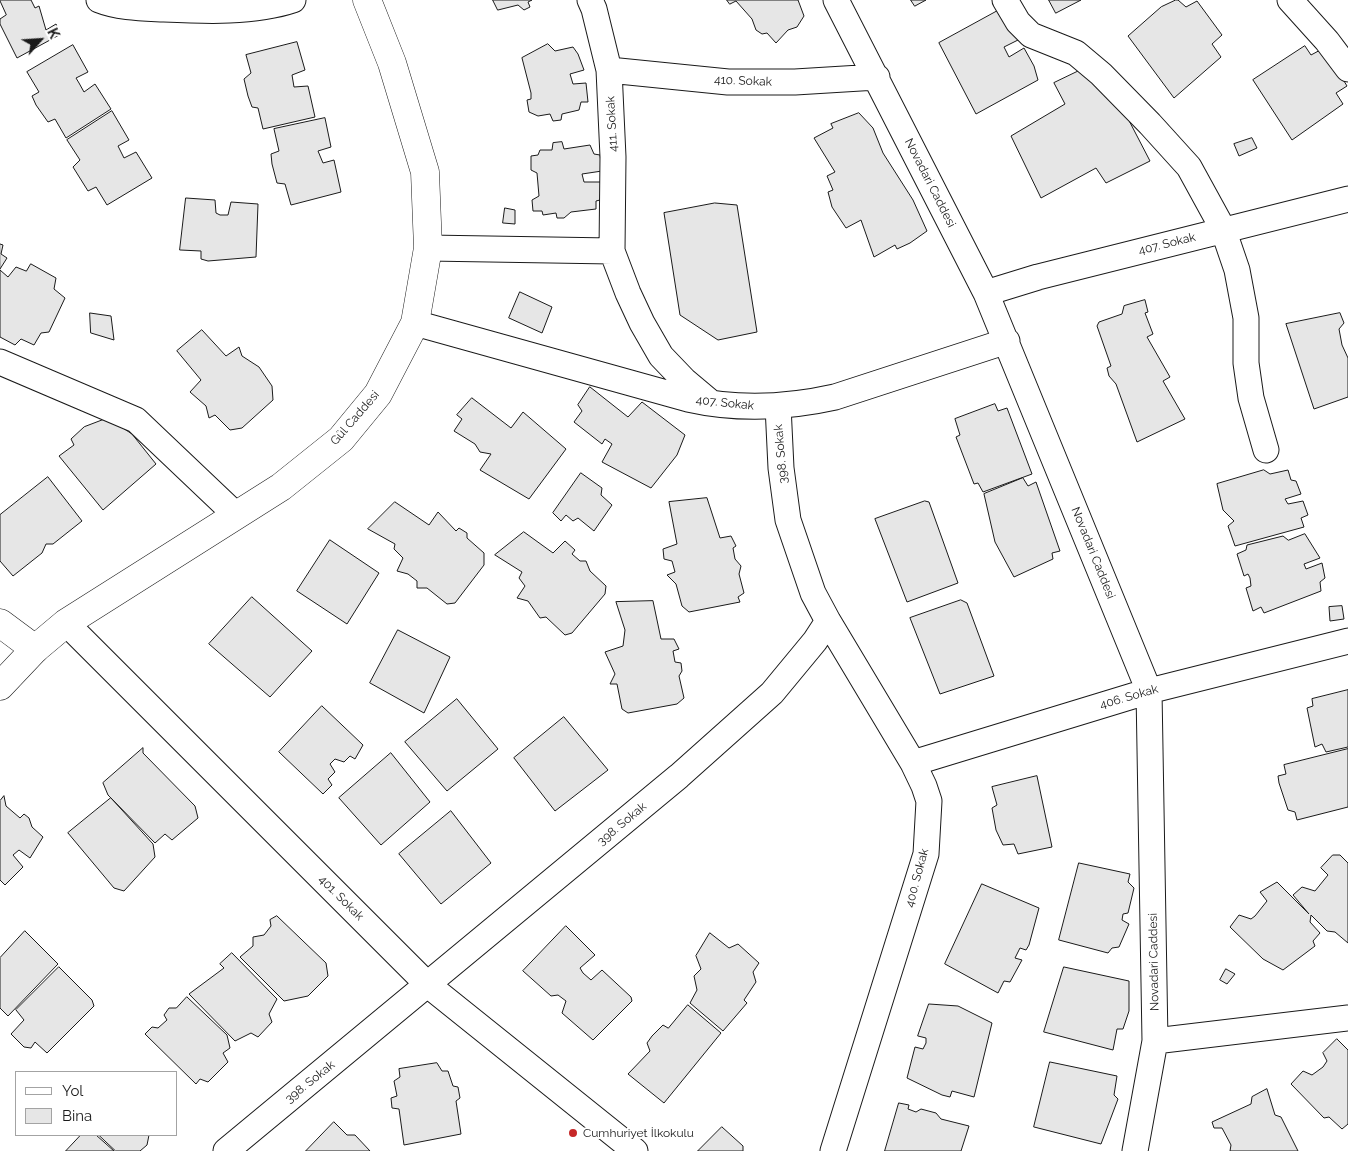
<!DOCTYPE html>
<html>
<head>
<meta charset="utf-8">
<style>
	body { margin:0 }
	#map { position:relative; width:1348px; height:1151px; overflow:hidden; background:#fff; font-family:Raleway,sans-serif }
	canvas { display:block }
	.legend { position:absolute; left:15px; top:1071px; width:162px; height:65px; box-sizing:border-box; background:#fff; border:1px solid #a3a3a3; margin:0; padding:6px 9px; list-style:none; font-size:15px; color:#1a1a1a }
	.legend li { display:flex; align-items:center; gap:10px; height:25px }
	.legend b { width:25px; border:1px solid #a3a3a3 }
	.north { position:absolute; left:15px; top:15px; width:50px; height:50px; -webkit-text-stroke:4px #fff; paint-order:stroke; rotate:64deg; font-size:14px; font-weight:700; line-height:20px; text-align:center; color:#1a1a1a }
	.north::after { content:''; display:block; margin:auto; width:18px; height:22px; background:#1a1a1a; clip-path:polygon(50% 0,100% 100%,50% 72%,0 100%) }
</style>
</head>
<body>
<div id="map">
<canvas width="1348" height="1151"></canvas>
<ul class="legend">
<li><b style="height:6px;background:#fff"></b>Yol</li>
<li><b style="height:14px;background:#e6e6e6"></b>Bina</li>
</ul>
<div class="north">K</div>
</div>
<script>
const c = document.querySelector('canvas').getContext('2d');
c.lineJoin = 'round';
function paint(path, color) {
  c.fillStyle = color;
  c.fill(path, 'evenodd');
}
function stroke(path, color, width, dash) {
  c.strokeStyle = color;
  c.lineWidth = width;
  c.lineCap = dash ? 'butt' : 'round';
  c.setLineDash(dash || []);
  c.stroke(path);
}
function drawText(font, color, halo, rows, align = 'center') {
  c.font = font + ' Raleway,sans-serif';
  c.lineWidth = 4;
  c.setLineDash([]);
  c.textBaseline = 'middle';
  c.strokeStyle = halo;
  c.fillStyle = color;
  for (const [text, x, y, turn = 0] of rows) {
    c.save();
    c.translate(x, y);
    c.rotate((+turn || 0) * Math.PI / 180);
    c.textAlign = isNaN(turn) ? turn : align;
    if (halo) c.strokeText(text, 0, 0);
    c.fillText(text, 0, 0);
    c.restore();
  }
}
const building = new Path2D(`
	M 0,0 L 31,0 L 35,8 L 39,6 L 46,30 L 56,24 L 61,34 L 17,58 L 0,24 L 0,19 L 6,15 Z
	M 493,0 L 532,0 L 528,2 L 530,7 L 524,10 L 518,5 L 498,10 Z
	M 727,0 L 798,0 L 804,16 L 797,27 L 788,30 L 776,43 L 767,33 L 762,34 L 756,30 L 752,19 L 736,1 L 730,4 Z
	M 911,0 L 926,0 L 915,6 Z
	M 1049,0 L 1081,0 L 1056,13 Z
	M 1176,0 L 1178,0 L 1186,7 L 1197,1 L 1222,35 L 1212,44 L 1221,57 L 1174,98 L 1128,36 L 1161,7 Z
	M 1003,8 L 1020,39 L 1004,47 L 1009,57 L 1024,48 L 1034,66 L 1038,80 L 976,114 L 939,43 Z
	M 297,42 L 305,70 L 292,75 L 294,87 L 308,86 L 315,117 L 263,129 L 258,108 L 252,107 L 248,96 L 244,79 L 251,73 L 246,55 Z
	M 548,44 L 555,51 L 573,47 L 578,54 L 584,70 L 570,74 L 573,84 L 586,83 L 588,102 L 581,102 L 579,110 L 562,114 L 561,120 L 553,121 L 550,114 L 538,116 L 529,112 L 527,100 L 531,99 L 531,93 L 522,58 Z
	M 73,45 L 88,72 L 76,78 L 79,83 L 84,92 L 95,84 L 111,109 L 66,138 L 55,119 L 48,122 L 36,105 L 32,96 L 39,92 L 27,72 Z
	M 1305,46 L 1311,55 L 1324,48 L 1347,86 L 1336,93 L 1343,104 L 1292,140 L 1253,80 Z
	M 1083,69 L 1123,109 L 1150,161 L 1106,183 L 1096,168 L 1041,198 L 1011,136 L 1065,104 L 1054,83 Z
	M 112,111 L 129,140 L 118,146 L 124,158 L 136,152 L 152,178 L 107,205 L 96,187 L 88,191 L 73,167 L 80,160 L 67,140 Z
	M 859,113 L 873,128 L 883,153 L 913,200 L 927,231 L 910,243 L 897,249 L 895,245 L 874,257 L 861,220 L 846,228 L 832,207 L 828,192 L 833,190 L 827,176 L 835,172 L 814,138 L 833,128 L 831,124 Z
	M 325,118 L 331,147 L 318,151 L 323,163 L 334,160 L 341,192 L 291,205 L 285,184 L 277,183 L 272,164 L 271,154 L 279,151 L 274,129 Z
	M 1252,138 L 1257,148 L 1239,156 L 1234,144 Z
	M 562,142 L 564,149 L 590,145 L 594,154 L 600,155 L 602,171 L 582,174 L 584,182 L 603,182 L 604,199 L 596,201 L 596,209 L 571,212 L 564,218 L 557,218 L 556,213 L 543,215 L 542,211 L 533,211 L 532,200 L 539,196 L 537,173 L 531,170 L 531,156 L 538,155 L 540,150 L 552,150 L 553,143 Z
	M 186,198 L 215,200 L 216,213 L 220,215 L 228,215 L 231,202 L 258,204 L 256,257 L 208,261 L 201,259 L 201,251 L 180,250 Z
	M 715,203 L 737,205 L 757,332 L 718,340 L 680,315 L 664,213 Z
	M 505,208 L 515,210 L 515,224 L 503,223 Z
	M 0,244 L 3,245 L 1,254 L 7,258 L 0,269 Z
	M 31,264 L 56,278 L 54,289 L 65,298 L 49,332 L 41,333 L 34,345 L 21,339 L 15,345 L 0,337 L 0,270 L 8,277 L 16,267 L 26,271 Z
	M 520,292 L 552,307 L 542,333 L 509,318 Z
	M 1145,300 L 1148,312 L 1145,313 L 1153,334 L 1147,337 L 1170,377 L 1163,381 L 1185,419 L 1137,442 L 1116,384 L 1109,376 L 1107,368 L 1111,366 L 1097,326 L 1099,322 L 1122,314 L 1124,306 Z
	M 90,313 L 111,316 L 114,340 L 91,333 Z
	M 1340,313 L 1344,323 L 1339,329 L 1342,345 L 1348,358 L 1348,397 L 1314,409 L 1286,324 Z
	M 202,330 L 226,356 L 239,347 L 242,356 L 259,367 L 272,386 L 273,400 L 242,428 L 230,430 L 215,415 L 209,418 L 206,406 L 190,392 L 201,380 L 177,351 Z
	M 590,387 L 628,417 L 642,402 L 685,435 L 677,455 L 651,488 L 602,462 L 612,444 L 605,439 L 602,444 L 574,422 L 582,411 L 578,405 Z
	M 472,398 L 511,428 L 523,412 L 566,449 L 529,499 L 480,470 L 491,454 L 480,452 L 475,444 L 454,431 L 462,419 L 457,415 Z
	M 995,404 L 998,411 L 1007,408 L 1032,474 L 983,492 L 978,483 L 974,484 L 956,437 L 960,435 L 955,419 Z
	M 108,418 L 132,434 L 156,464 L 103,510 L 59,456 L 74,445 L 71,439 L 84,427 Z
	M 1264,470 L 1270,474 L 1288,470 L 1291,480 L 1296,481 L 1301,494 L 1285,499 L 1288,504 L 1303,501 L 1308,515 L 1301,518 L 1304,527 L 1235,546 L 1228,526 L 1234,521 L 1223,510 L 1217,484 Z
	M 581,473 L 602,488 L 601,495 L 612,505 L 594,531 L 578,518 L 573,521 L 566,515 L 561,521 L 553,513 Z
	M 48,477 L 82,521 L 53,544 L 46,544 L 42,553 L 13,576 L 0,561 L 0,515 Z
	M 1023,478 L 1028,486 L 1036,482 L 1060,551 L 1052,553 L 1053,559 L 1014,577 L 995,542 L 984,494 Z
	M 707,498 L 720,538 L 731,536 L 736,546 L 733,548 L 735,559 L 741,566 L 739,574 L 744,593 L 738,597 L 740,602 L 689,612 L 682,606 L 676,584 L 667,575 L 675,572 L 672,561 L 664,559 L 663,549 L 677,544 L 669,502 Z
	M 925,501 L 929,502 L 958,583 L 907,602 L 875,519 Z
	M 395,502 L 429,525 L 438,512 L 456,531 L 459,528 L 467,533 L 467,538 L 484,553 L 484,565 L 455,603 L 447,604 L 427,588 L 417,588 L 417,581 L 408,574 L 397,571 L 403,558 L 394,549 L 395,544 L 368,529 Z
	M 524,532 L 553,553 L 565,541 L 575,550 L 572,554 L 580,561 L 586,561 L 590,571 L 606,586 L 605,594 L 572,633 L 565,635 L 546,617 L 540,618 L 528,601 L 517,598 L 525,586 L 519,578 L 522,572 L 495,555 Z
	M 1305,534 L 1320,558 L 1304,564 L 1306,569 L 1322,563 L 1325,578 L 1320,582 L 1321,591 L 1264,613 L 1261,607 L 1253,611 L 1246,588 L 1251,586 L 1250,578 L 1248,574 L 1244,576 L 1237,554 L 1246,550 L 1247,545 L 1283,536 L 1288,540 Z
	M 330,540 L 379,573 L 347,624 L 297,591 Z
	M 252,597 L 312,651 L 270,697 L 209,644 Z
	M 961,600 L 967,603 L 994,676 L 940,694 L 910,618 Z
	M 653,601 L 661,639 L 674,639 L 679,649 L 673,651 L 675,662 L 681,663 L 682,671 L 679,676 L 684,698 L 677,704 L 628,713 L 622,709 L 617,684 L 610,684 L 615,674 L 605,652 L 623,646 L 625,630 L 616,602 Z
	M 1342,606 L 1344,619 L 1330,621 L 1329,607 Z
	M 398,630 L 450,657 L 424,713 L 370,683 Z
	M 1348,690 L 1348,747 L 1326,752 L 1322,744 L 1315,747 L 1307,708 L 1313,706 L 1312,699 Z
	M 457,699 L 498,749 L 447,791 L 405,742 Z
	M 322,706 L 363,745 L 355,759 L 350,756 L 344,762 L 335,759 L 330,764 L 335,772 L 328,779 L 332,785 L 323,794 L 279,752 Z
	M 564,717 L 608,770 L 555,811 L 514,758 Z
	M 143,748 L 143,753 L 195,806 L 198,818 L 172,840 L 165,834 L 155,843 L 108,795 L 103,783 Z
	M 1348,749 L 1348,807 L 1297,820 L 1295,812 L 1288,810 L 1279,783 L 1278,776 L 1286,774 L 1284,765 Z
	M 391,753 L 430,802 L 381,845 L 339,798 Z
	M 1037,776 L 1052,847 L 1018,854 L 1014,844 L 1003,845 L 996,830 L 992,808 L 997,805 L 992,787 Z
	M 4,796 L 6,806 L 20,818 L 24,814 L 29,818 L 32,827 L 43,837 L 30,858 L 19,850 L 13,855 L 23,867 L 5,885 L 0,880 L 0,801 Z
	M 111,798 L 153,844 L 155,857 L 124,891 L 114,888 L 68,833 Z
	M 451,811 L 491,863 L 441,904 L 399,854 Z
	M 1333,855 L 1340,855 L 1348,863 L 1348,943 L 1335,932 L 1327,931 L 1311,915 L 1310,922 L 1320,933 L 1313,941 L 1315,946 L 1283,970 L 1263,959 L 1230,927 L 1239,915 L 1251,919 L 1255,916 L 1267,901 L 1260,892 L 1277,882 L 1309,914 L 1293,895 L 1302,887 L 1315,891 L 1328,875 L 1321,868 Z
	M 1079,863 L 1130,874 L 1128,882 L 1134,888 L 1128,913 L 1123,914 L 1122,920 L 1129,924 L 1119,947 L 1112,948 L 1108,953 L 1059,940 Z
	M 982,884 L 1039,908 L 1029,945 L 1026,950 L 1020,948 L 1015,958 L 1022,960 L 1010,982 L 1004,981 L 998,993 L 945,964 Z
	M 277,916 L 326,963 L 328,976 L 308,996 L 284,1001 L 240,957 L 253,946 L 253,937 L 264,935 L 271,926 L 270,920 Z
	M 566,926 L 595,955 L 580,968 L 583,973 L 591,980 L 602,970 L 631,997 L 632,1001 L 593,1040 L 562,1013 L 566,1001 L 558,995 L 551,996 L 523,971 Z
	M 25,931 L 58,964 L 8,1016 L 0,1008 L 0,958 Z
	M 710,933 L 729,948 L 738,944 L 759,963 L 753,972 L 756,982 L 744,1000 L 747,1003 L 723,1031 L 690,1003 L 697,990 L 694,976 L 701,969 L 696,956 Z
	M 232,953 L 277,999 L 269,1014 L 272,1022 L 258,1037 L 251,1033 L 235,1041 L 189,994 L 224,968 L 220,964 Z
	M 59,967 L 92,1000 L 94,1006 L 47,1053 L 35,1042 L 31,1048 L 24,1047 L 11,1034 L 24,1020 L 16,1010 Z
	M 1064,967 L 1129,981 L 1129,1011 L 1123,1029 L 1117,1029 L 1113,1050 L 1044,1032 Z
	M 1226,969 L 1235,974 L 1227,984 L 1220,980 Z
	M 187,997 L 227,1035 L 230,1048 L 223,1053 L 228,1062 L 208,1082 L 200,1079 L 196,1084 L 145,1034 L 152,1027 L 158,1028 L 167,1020 L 164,1015 L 169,1008 L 176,1008 Z
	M 929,1004 L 958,1006 L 992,1023 L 974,1097 L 952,1091 L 950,1097 L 942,1095 L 907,1078 L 915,1047 L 923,1049 L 926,1043 L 926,1038 L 918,1036 Z
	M 688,1005 L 721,1033 L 664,1103 L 628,1074 L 650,1051 L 647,1043 L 652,1036 L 663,1025 L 668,1028 Z
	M 1337,1039 L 1348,1050 L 1348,1124 L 1342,1129 L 1329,1117 L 1324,1118 L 1291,1084 L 1303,1071 L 1312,1075 L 1323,1067 L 1327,1061 L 1323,1053 Z
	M 1050,1062 L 1117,1076 L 1114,1095 L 1118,1099 L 1101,1144 L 1034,1127 Z
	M 437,1063 L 442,1071 L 448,1071 L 453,1086 L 458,1087 L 460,1098 L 456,1101 L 461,1134 L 404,1145 L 399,1109 L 392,1108 L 391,1098 L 397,1096 L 394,1081 L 400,1077 L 399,1069 Z
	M 1267,1089 L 1275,1115 L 1281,1117 L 1298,1151 L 1230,1151 L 1231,1145 L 1222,1128 L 1214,1128 L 1212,1122 L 1251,1104 L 1252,1097 Z
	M 899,1103 L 909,1105 L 908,1109 L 916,1112 L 921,1109 L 936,1113 L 941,1119 L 969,1126 L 961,1151 L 885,1151 Z
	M 334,1122 L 347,1135 L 355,1135 L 370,1151 L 306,1151 Z
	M 722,1127 L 743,1146 L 743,1151 L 698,1151 Z
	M 81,1135 L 96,1135 L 114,1151 L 66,1151 Z
	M 99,1135 L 149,1135 L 147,1145 L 140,1151 L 116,1151 Z`);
paint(building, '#e6e6e6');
stroke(building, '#1a1a1a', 1);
const minor = new Path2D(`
	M 99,0 C 119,8 143,8 164,9 C 205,11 254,13 293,0
	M 590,0 L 594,9 L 609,70 L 613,157 L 612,251 L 628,293 L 642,323 L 661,356 L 684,380 L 709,401
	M 836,0 L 986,293 L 1149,691 L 1155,1041 L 1135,1151
	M 1005,0 L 1018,22 L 1031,35 L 1076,53 L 1101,74 L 1150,124 L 1189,167 L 1223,229 L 1237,270 L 1246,318 L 1246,363 L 1251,398 L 1266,450
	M 1290,0 L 1327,41 L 1348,69
	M 609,70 L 728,82 L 795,82 L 877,77
	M 428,248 L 612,251
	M 986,293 L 1038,277 L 1348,199
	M 415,323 L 688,399 C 737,410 786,408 835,397 L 1007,341
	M 0,362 L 136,420 L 236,515
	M 778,406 L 781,468 L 788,520 L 813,593 L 828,621 L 913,763 L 924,786 L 929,801 L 926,854 L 833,1151
	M 66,623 L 428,985 L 635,1151
	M 913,763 L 1149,691 L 1348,641
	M 1155,1041 L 1348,1018
	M 226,1151 L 679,776 L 772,693 L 815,641 L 828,621`);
const tertiary = new Path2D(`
	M 0,623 L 35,649`);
const secondary = new Path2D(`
	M 0,686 L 35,649 L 66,623 L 281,487 L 341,439 L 378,394 L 415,323 L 428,248 L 425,172 L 392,63 L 367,0`);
stroke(minor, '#1a1a1a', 27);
stroke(tertiary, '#1a1a1a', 29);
stroke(secondary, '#1a1a1a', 29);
stroke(minor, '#fff', 25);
stroke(tertiary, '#fff', 28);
stroke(secondary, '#fff', 28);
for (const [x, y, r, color] of [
	[573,1133,5,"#c62828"]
]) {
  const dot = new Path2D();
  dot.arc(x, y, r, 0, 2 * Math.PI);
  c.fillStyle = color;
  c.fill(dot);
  stroke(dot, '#fff', 2);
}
drawText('12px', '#1a1a1a', '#fff', [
	["410. Sokak",743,81,2],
	["411. Sokak",612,124,-93],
	["Novadari Caddesi",930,183,63],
	["407. Sokak",1167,244,-14],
	["407. Sokak",725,403,6],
	["Gül Caddesi",355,418,-49],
	["398. Sokak",781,454,-95],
	["Novadari Caddesi",1093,553,68],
	["406. Sokak",1129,697,-16],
	["398. Sokak",622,824,-40],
	["400. Sokak",917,878,-75],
	["401. Sokak",341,898,45],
	["Novadari Caddesi",1154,962,-91],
	["398. Sokak",310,1082,-39]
]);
drawText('12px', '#1a1a1a', '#fff', [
	["Cumhuriyet İlkokulu",583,1133]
], 'left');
</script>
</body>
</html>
